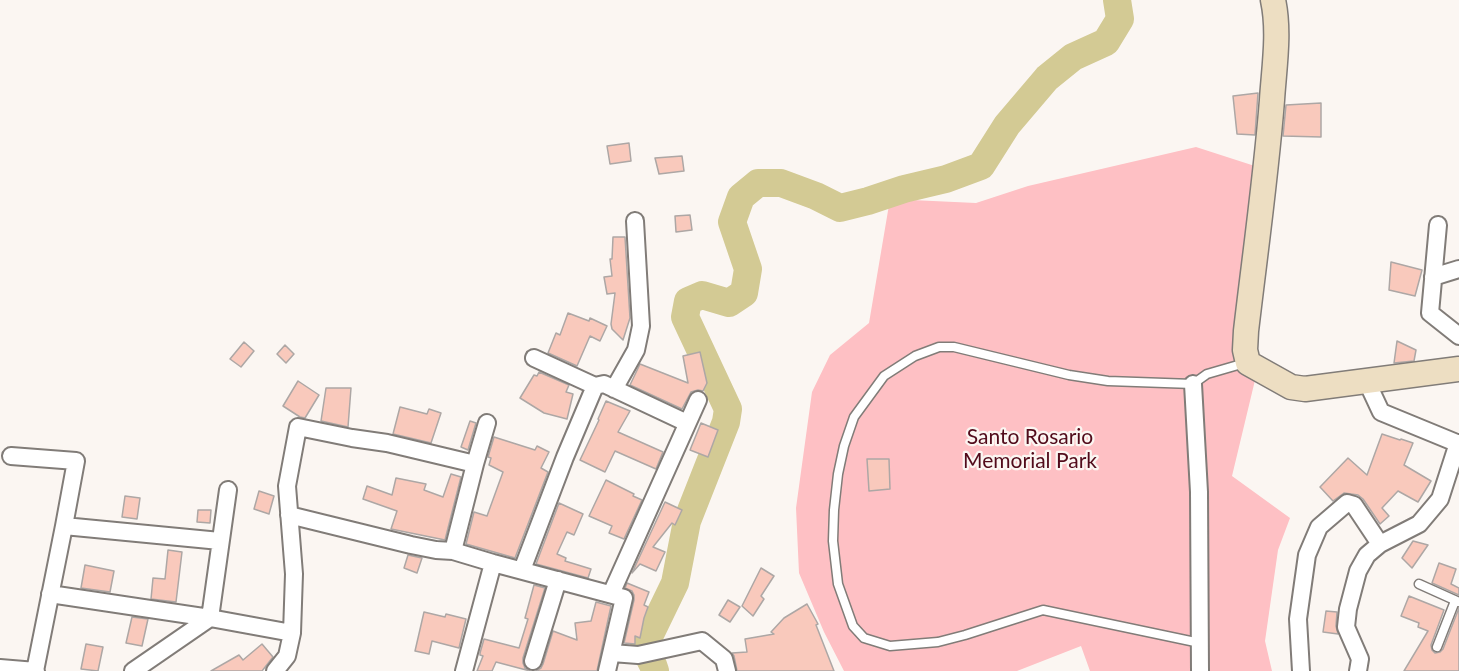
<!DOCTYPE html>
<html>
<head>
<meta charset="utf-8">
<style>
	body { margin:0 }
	canvas { display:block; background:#fbf6f2 }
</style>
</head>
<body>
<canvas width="1459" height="671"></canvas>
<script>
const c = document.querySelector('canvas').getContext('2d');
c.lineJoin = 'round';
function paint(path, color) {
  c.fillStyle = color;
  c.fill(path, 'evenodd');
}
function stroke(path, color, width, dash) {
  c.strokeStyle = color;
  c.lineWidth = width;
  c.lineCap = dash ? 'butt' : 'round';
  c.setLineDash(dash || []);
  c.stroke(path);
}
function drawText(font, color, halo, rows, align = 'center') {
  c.font = font + ' Lato,sans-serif';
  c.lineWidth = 4.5;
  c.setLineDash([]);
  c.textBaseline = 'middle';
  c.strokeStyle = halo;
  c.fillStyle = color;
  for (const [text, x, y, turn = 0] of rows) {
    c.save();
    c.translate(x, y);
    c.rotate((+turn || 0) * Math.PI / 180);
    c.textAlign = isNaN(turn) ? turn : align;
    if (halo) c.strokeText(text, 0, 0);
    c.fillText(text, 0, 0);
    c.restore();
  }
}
paint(new Path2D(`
	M 1196,147 L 1261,168 L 1256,376 L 1232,476 L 1290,518 L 1278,550 L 1265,641 L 1272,671 L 1090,671 L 1081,646 L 1017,671 L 844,671 L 824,632 L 799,573 L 796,508 L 812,392 L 830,355 L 869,323 L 890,199 L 976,203 L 1028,186 Z`), '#fec0c4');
stroke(new Path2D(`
	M 655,671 L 653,665 L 644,647 L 675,583 L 687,521 L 726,422 L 728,409 L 685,317 L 688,301 L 702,295 L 729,303 L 744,293 L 748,269 L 732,222 L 741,197 L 758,183 L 781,183 L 816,196 L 840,208 L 868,201 L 904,189 L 946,179 L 981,166 L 1007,125 L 1047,78 L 1073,57 L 1106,42 L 1120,19 L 1117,0`), '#d3ca94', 28);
const building = new Path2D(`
	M 1258,93 L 1255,135 L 1237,134 L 1233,96 Z
	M 1321,103 L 1321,137 L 1283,136 L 1286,105 Z
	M 629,143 L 631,161 L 610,164 L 607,146 Z
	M 682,156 L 684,171 L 659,174 L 655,158 Z
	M 690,215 L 692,230 L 676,232 L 675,216 Z
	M 613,237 L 625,237 L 630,318 L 623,340 L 612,329 L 611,324 L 615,293 L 607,294 L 604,277 L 612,276 L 610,259 L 612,259 Z
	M 1391,262 L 1422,270 L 1415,296 L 1389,290 Z
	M 568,313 L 589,321 L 590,318 L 607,326 L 600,341 L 590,336 L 577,366 L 548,353 L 556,333 L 560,335 Z
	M 1397,341 L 1416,350 L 1414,361 L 1394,363 Z
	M 244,342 L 254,351 L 241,367 L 230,359 Z
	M 285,345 L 294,354 L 286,363 L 277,354 Z
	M 700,352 L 707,383 L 703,391 L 698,390 L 691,392 L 682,409 L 630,385 L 640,364 L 688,383 L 683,356 Z
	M 539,372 L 569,385 L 566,392 L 573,394 L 567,419 L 544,413 L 520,398 L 534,375 L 537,376 Z
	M 298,381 L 319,395 L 305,418 L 300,417 L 283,406 Z
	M 326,388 L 351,388 L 348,427 L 321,421 Z
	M 606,401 L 630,411 L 618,432 L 663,452 L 656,469 L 615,451 L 605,472 L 580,460 L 599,420 L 598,419 Z
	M 400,407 L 427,414 L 429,409 L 441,413 L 431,443 L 393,434 Z
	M 470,421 L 476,423 L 468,450 L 461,447 Z
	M 701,423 L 718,430 L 708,457 L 690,450 Z
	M 1382,434 L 1400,440 L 1401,439 L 1413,443 L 1404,465 L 1431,481 L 1418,502 L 1398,491 L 1382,508 L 1389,516 L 1380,524 L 1363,499 L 1358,495 L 1344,493 L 1333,501 L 1320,487 L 1348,458 L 1367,475 Z
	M 494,437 L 535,450 L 537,446 L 549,452 L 541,468 L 548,472 L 515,558 L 466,544 L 474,512 L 487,516 L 503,472 L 489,465 L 491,458 L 488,457 Z
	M 867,459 L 889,459 L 890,489 L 869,491 Z
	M 451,474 L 461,477 L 445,540 L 391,529 L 397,511 L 363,499 L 367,486 L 392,495 L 396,478 L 426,484 L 424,490 L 443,497 Z
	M 606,480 L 634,494 L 633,496 L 642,500 L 624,539 L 609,533 L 612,526 L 589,516 Z
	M 259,491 L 274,496 L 269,514 L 254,509 Z
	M 125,496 L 140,498 L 137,519 L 122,517 Z
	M 665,502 L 682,510 L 675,525 L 672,523 L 653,547 L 665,552 L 656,571 L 640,564 L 632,573 Z
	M 559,503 L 583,514 L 574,535 L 567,532 L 557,554 L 566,558 L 565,561 L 591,569 L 588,578 L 536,564 Z
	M 198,510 L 211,510 L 210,523 L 197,522 Z
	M 1413,541 L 1428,545 L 1412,568 L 1402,558 Z
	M 168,550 L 182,552 L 176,602 L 151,599 L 153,578 L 165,579 Z
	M 408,555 L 422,558 L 417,573 L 404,568 Z
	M 1439,563 L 1456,569 L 1451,584 L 1459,588 L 1459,595 L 1432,583 Z
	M 85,565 L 114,571 L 110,592 L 81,588 Z
	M 761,568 L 774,576 L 761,596 L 764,599 L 753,616 L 742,606 Z
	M 627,583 L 649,592 L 644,605 L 648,607 L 644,618 L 640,638 L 635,636 L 635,644 L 624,643 L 634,600 L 634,595 L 632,591 L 625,588 Z
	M 534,585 L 545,588 L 523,658 L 523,663 L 525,668 L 530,671 L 496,662 L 492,671 L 477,671 L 483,656 L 480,655 L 480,653 L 484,639 L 519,648 L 528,619 L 525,618 Z
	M 1409,596 L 1444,610 L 1431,645 L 1432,650 L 1435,653 L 1440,652 L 1443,649 L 1459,608 L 1459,671 L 1404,671 L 1428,631 L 1418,627 L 1419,623 L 1401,616 Z
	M 728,600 L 740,607 L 730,622 L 719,615 Z
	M 596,602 L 611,606 L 597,671 L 536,671 L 541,668 L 543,664 L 553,631 L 577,640 L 575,623 L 591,621 Z
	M 807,604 L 818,624 L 816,625 L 834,671 L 737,671 L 734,656 L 732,653 L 747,652 L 745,639 L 774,634 L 771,632 L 784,618 Z
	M 1326,611 L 1337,612 L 1336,626 L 1338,634 L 1323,632 Z
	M 424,612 L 445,617 L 446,614 L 466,619 L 459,648 L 432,641 L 429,654 L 415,651 Z
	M 132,617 L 148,619 L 142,646 L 126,643 Z
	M 86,644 L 103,647 L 98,671 L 81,669 Z
	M 262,644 L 273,657 L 262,671 L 211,671 L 239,655 L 243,660 Z`);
paint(building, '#f9c9bc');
stroke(building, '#ada7a5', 1.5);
const lane = new Path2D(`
	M 1419,584 L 1459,602
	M 1200,643 L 1043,610 L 965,635 L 938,642 L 890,646 L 864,638 L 853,626 L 838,584 L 833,541 L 834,510 L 838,474 L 844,446 L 854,417 L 884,376 L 915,356 L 939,347 L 954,347 L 1069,375 L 1108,381 L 1193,384 L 1207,374 L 1245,363
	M 1437,647 L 1455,601`);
const street = new Path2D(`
	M 1438,225 L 1430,313 L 1459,336
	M 1433,277 L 1459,269
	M 534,358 L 595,386 L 604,384 L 687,423
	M 1367,382 L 1381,412 L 1459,444
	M 1193,384 L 1199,492 L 1200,671
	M 614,389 L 636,350 L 641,326 L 635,221
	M 11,456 L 76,461 L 64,526 L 35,671
	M 289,515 L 411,545 L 436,550 L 453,551 L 493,563 L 624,598 L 607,671
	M 64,526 L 220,541
	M 453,551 L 475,464 L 487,423
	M 522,570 L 565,457 L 595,386
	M 50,594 L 210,618 L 292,633
	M 611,594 L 698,400
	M 612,653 L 638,655 L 702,641 L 724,659 L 727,671
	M 533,661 L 558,580
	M 0,668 L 36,671
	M 133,671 L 210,618 L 228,490
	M 275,671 L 287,656 L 292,633 L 294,574 L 287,486 L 298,427 L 352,438 L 387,443 L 475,464
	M 464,671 L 493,563
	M 1301,671 L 1298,619 L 1307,555 L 1319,527 L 1347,503 L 1354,505 L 1380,544
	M 1358,671 L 1360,659 L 1346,627 L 1348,609 L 1358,571 L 1367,555 L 1380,544 L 1419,524 L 1440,499 L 1458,443`);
const secondary = new Path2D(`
	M 1273,0 C 1280,32 1274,68 1272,100 C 1266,177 1255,254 1246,331 L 1245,350 L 1248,363 L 1291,387 L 1305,389 L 1459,369`);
stroke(lane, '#817c78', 11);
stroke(street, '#817c78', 20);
stroke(secondary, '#817c78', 27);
stroke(lane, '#fff', 8);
stroke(street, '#fff', 16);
stroke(secondary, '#eddec2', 24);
drawText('21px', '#520b1b', '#fbf6f2', [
	["Santo Rosario",1030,437],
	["Memorial Park",1030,461]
]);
</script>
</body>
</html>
